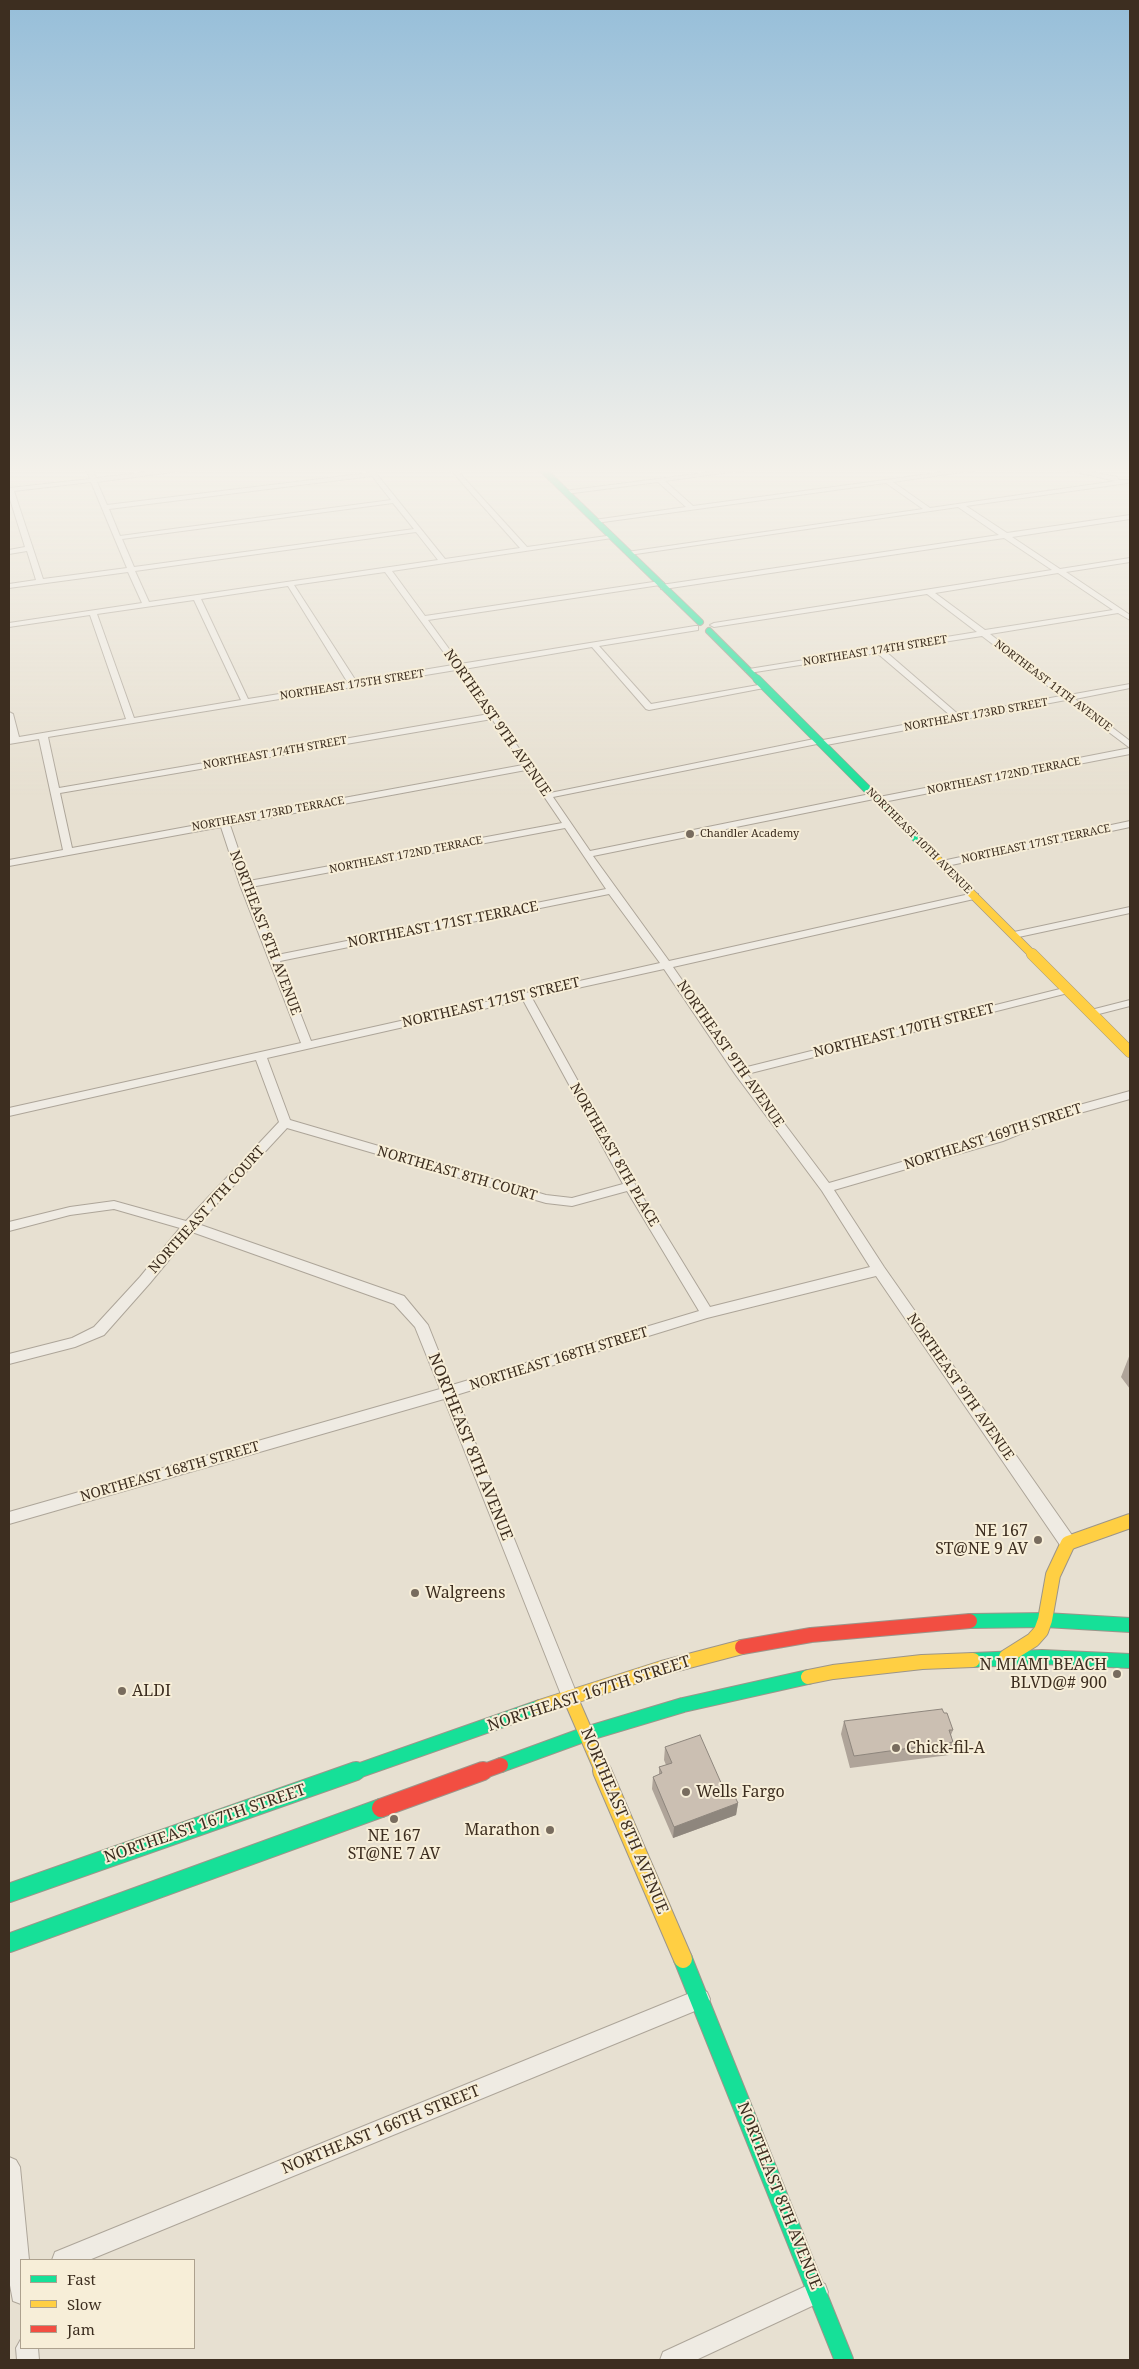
<!DOCTYPE html>
<html>
<head>
<meta charset="utf-8">
<style>
	body { margin:0 }
	#map { position:relative; width:1139px; height:2369px; overflow:hidden; background:#e7e0d1; font-family:"Noto Serif",serif }
	canvas { display:block }
	.frame { position:absolute; inset:0; border:10px solid #3d2e20; pointer-events:none }
	.legend { position:absolute; left:20px; top:2259px; width:175px; height:90px; box-sizing:border-box; background:#f7eed8; border:1px solid #ada18e; margin:0; padding:6px 9px; list-style:none; font-size:15px; color:#3d2e20 }
	.legend li { display:flex; align-items:center; gap:10px; height:25px }
	.legend b { width:25px; border:1px solid #ada18e }
</style>
</head>
<body>
<div id="map">
<canvas width="1139" height="2369"></canvas>
<div class="frame"></div>
<ul class="legend">
<li><b style="height:6px;background:#16e098"></b>Fast</li>
<li><b style="height:6px;background:#ffcf43"></b>Slow</li>
<li><b style="height:6px;background:#f24e42"></b>Jam</li>
</ul>
</div>
<script>
const context = document.querySelector('canvas').getContext('2d');
context.lineJoin = 'round';
const poly = rows => new Path2D(rows.map(r => 'M' + r).join(''));
function stroke(path, color, width, dash) { context.strokeStyle = color; context.lineWidth = width; context.lineCap = dash ? 'butt' : 'round'; context.setLineDash(dash || []); context.stroke(path); }
function fillPath(path, color) { context.fillStyle = color; context.fill(path, 'evenodd'); }
function label(font, color, halo, rows, align = 'center') {
  context.font = font + ' "Noto Serif",serif'; context.lineWidth = 4; context.setLineDash([]); context.textBaseline = 'middle'; context.strokeStyle = halo; context.fillStyle = color; for (const [text, x, y, turn = 0] of rows) {
    context.save(); context.translate(x, y); context.rotate((+turn || 0) * Math.PI / 180); context.textAlign = isNaN(turn) ? turn : align; if (halo) context.strokeText(text, 0, 0); context.fillText(text, 0, 0); context.restore();
  }
}
const street = poly([
	[85,467,91,467,96,478,193,467,210,467,97,482,107,505,369,473,365,467,371,467,445,559,520,548,448,467,454,467,527,547,614,535,614,537,612,538,392,571,425,616,660,581,664,583,660,585,428,620,460,664,695,626,698,626,698,630,599,646,651,704,764,684,768,686,764,688,649,710,646,709,592,647,464,669,550,793,819,738,823,740,951,716,877,653,749,673,745,671,749,669,977,632,927,594,714,627,710,625,714,623,1052,570,1004,538,664,589,661,589,661,585,999,535,958,507,629,555,627,554,627,552,923,509,886,483,596,523,593,521,594,520,686,507,658,482,566,494,563,492,564,491,751,467,766,467,665,481,693,506,981,467,996,467,893,482,930,508,1116,481,1053,467,1064,467,1117,477,1119,480,1130,480,1128,483,966,506,1007,533,1130,515,1130,519,1012,537,1060,569,1130,558,1130,562,1066,572,1130,615,1130,620,1118,613,990,634,1069,695,1130,684,1130,688,1075,699,1130,741,1130,748,1066,700,821,746,817,744,553,797,590,851,875,793,878,794,879,797,1130,748,1130,754,878,803,875,802,874,799,593,856,669,961,974,893,978,894,978,898,974,899,673,967,743,1068,1068,987,1072,988,1073,990,1072,992,747,1074,829,1183,995,1135,1043,1115,1130,1091,1130,1099,1051,1121,1003,1141,834,1190,884,1267,1074,1538,1076,1543,1074,1548,1068,1550,1062,1548,876,1276,707,1318,456,1395,578,1697,576,1703,570,1705,564,1703,562,1697,444,1399,9,1524,9,1512,440,1389,415,1327,394,1304,192,1232,150,1283,104,1335,75,1347,9,1364,9,1354,72,1338,94,1327,140,1277,180,1228,114,1209,70,1215,9,1231,9,1222,70,1207,114,1201,186,1221,279,1122,256,1060,9,1116,9,1108,301,1043,240,885,221,827,9,866,9,860,63,850,39,739,9,744,9,712,13,714,19,737,126,719,90,615,9,627,9,623,142,603,128,572,9,588,9,584,36,580,27,551,9,554,9,550,25,547,9,496,9,488,90,479,85,467],
	[372,476,391,500,120,536,109,509,372,476],
	[91,482,127,568,43,579,14,491,91,482],
	[393,503,414,529,134,567,122,539,393,503],
	[416,532,438,560,149,602,135,571,416,532],
	[385,572,453,665,356,681,294,585,385,572],
	[1058,573,1113,610,985,630,935,593,1058,573],
	[288,586,348,683,248,699,201,599,288,586],
	[194,600,241,700,134,718,97,614,194,600],
	[982,636,1061,696,959,715,885,651,982,636],
	[456,670,489,714,59,788,48,737,456,670],
	[492,719,523,765,72,848,60,793,492,719],
	[526,770,562,823,249,881,230,825,526,770],
	[565,828,606,889,277,955,251,887,565,828],
	[609,894,660,963,311,1041,280,961,609,894],
	[664,969,735,1074,822,1191,870,1267,710,1307,636,1186,532,998,664,969],
	[523,1000,623,1184,572,1198,546,1195,290,1120,267,1058,523,1000],
	[287,1128,546,1203,572,1206,627,1191,699,1311,452,1385,428,1325,404,1296,198,1224,287,1128],
	[1130,821,1130,827,942,867,937,864,942,861,1130,821],
	[1130,907,1130,913,1014,938,1009,935,1014,932,1130,907],
	[1130,1000,1130,1006,1091,1016,1085,1013,1087,1011,1130,1000],
	[700,1989,707,1992,710,1999,707,2006,89,2260,52,2260,55,2252,700,1989],
	[9,2157,16,2160,20,2167,29,2260,21,2260,21,2304,13,2301,9,2280,9,2157],
	[817,2281,825,2284,828,2292,825,2300,696,2360,660,2360,663,2352,817,2281],
	[21,2339,21,2348,38,2348,39,2360,17,2360,16,2348,21,2339]
]);
const fastFar3 = poly([
	[540,467,700,622],
	[709,631,758,680]
]);
const fastFar2 = poly([
	[757,679,931,853]
]);
const fastFar1 = poly([
	[970,1621,1045,1620,1130,1625],
	[973,1660,1042,1657,1130,1661],
	[501,1765,586,1734,683,1705,808,1677],
	[352,1773,540,1707]
]);
const fast = poly([
	[9,1893,356,1771],
	[9,1943,381,1808],
	[683,1959,844,2360]
]);
const slowFar3 = poly([
	[931,853,1033,955]
]);
const slowFar2 = poly([
	[1032,954,1130,1052]
]);
const slowFar1 = poly([
	[1045,1620,1053,1575,1068,1543,1130,1521],
	[1006,1657,1033,1640,1041,1631,1045,1620],
	[808,1677,833,1672,922,1662,973,1660],
	[570,1697,603,1773],
	[540,1707,662,1668,742,1647]
]);
const slow = poly([
	[602,1771,683,1959]
]);
const jamFar1 = poly([
	[742,1647,811,1635,970,1621],
	[479,1773,501,1765]
]);
const jam = poly([
	[381,1808,483,1771]
]);
const wall = poly([
	[1130,1354,1130,1389,1121,1377],
	[844,1721,953,1730,951,1735,953,1742,949,1755,850,1768,841,1734],
	[665,1747,722,1785,738,1803,736,1815,673,1838,652,1789,653,1777,659,1775,659,1767,666,1765,664,1760]
]);
const shadedWall = poly([
	[738,1803,736,1815,673,1838,674,1827]
]);
const building = poly([
	[942,1709,944,1713,947,1713,953,1730,949,1730,953,1742,854,1756,844,1721,942,1709],
	[700,1735,722,1785,728,1783,738,1803,674,1827,653,1777,662,1773,659,1767,672,1763,665,1747,700,1735]
]);
const markers = [
	[690,834,5,"#786c5e"],
	[1038,1540,5,"#786c5e"],
	[415,1593,5,"#786c5e"],
	[1117,1674,5,"#786c5e"],
	[122,1691,5,"#786c5e"],
	[896,1748,5,"#786c5e"],
	[686,1792,5,"#786c5e"],
	[394,1819,5,"#786c5e"],
	[550,1830,5,"#786c5e"]
];
const farStreetnames = [
	["NORTHEAST 174TH STREET",875,651,-9],
	["NORTHEAST 175TH STREET",352,685,-9],
	["NORTHEAST 11TH AVENUE",1053,686,37],
	["NORTHEAST 173RD STREET",976,715,-10],
	["NORTHEAST 174TH STREET",275,753,-10],
	["NORTHEAST 172ND TERRACE",1004,776,-11],
	["NORTHEAST 173RD TERRACE",268,814,-10],
	["NORTHEAST 10TH AVENUE",919,841,45],
	["NORTHEAST 171ST TERRACE",1036,844,-12],
	["NORTHEAST 172ND TERRACE",406,855,-11]
];
const farPoinames = [
	["Chandler Academy",700,834]
];
const streetNames = [
	["NORTHEAST 9TH AVENUE",497,723,55],
	["NORTHEAST 171ST TERRACE",443,925,-11],
	["NORTHEAST 8TH AVENUE",265,933,69],
	["NORTHEAST 171ST STREET",491,1003,-13],
	["NORTHEAST 170TH STREET",904,1031,-14],
	["NORTHEAST 9TH AVENUE",730,1054,55],
	["NORTHEAST 169TH STREET",993,1137,-18],
	["NORTHEAST 8TH PLACE",614,1155,60],
	["NORTHEAST 8TH COURT",457,1174,16],
	["NORTHEAST 7TH COURT",207,1210,-48],
	["NORTHEAST 168TH STREET",559,1359,-17],
	["NORTHEAST 9TH AVENUE",960,1387,55],
	["NORTHEAST 168TH STREET",170,1472,-16]
];
const nearStreetnames = [
	["NORTHEAST 8TH AVENUE",470,1447,68],
	["NORTHEAST 167TH STREET",589,1694,-18],
	["NORTHEAST 8TH AVENUE",624,1821,67],
	["NORTHEAST 167TH STREET",205,1824,-19],
	["NORTHEAST 166TH STREET",381,2130,-22],
	["NORTHEAST 8TH AVENUE",779,2196,68]
];
const nearPoinames = [
	["NE 167",1028,1531,"right"],
	["ST@NE 9 AV",1028,1549,"right"],
	["Walgreens",425,1593],
	["N MIAMI BEACH",1107,1665,"right"],
	["BLVD@# 900",1107,1683,"right"],
	["ALDI",132,1691],
	["Chick-fil-A",906,1748],
	["Wells Fargo",696,1792],
	["Marathon",540,1830,"right"],
	["NE 167",394,1836,"center"],
	["ST@NE 7 AV",394,1854,"center"]
];
stroke(street, '#ada599', 2);
stroke(fastFar3, '#9c958a', 8);
stroke(fastFar2, '#9c958a', 9);
stroke(fastFar1, '#9c958a', 16);
stroke(fast, '#9c958a', 20);
stroke(slowFar3, '#9c958a', 9);
stroke(slowFar2, '#9c958a', 12);
stroke(slowFar1, '#9c958a', 16);
stroke(slow, '#9c958a', 20);
stroke(jamFar1, '#9c958a', 16);
stroke(jam, '#9c958a', 20);
fillPath(street, '#efebe3');
stroke(fastFar3, '#16e098', 6);
stroke(fastFar2, '#16e098', 8);
stroke(fastFar1, '#16e098', 14);
stroke(fast, '#16e098', 18);
stroke(slowFar3, '#ffcf43', 8);
stroke(slowFar2, '#ffcf43', 11);
stroke(slowFar1, '#ffcf43', 14);
stroke(slow, '#ffcf43', 18);
stroke(jamFar1, '#f24e42', 14);
stroke(jam, '#f24e42', 18);
fillPath(wall, '#afa499');
fillPath(shadedWall, '#8e867d');
fillPath(building, '#cbbfb2');
stroke(building, '#8e867d', 1);
const sky = context.createLinearGradient(0, 0, 0, 798);
sky.addColorStop(0, '#96bed9');
sky.addColorStop(0.59, '#f4f1ea');
sky.addColorStop(1, '#f4f1ea00');
context.fillStyle = sky;
context.fillRect(0, 0, 1139, 798);
for (const [x, y, r, color] of markers) { const dot = new Path2D(); dot.arc(x, y, r, 0, 2 * Math.PI); context.fillStyle = color; context.fill(dot); stroke(dot, '#f7eed8', 2); }
label('11px', '#3d2e20', '#f7eed8', farStreetnames);
label('11px', '#3d2e20', '#f7eed8', farPoinames, 'left');
label('14px', '#3d2e20', '#f7eed8', streetNames);
label('16px', '#3d2e20', '#f7eed8', nearStreetnames);
label('16px', '#3d2e20', '#f7eed8', nearPoinames, 'left');
</script>
</body>
</html>
